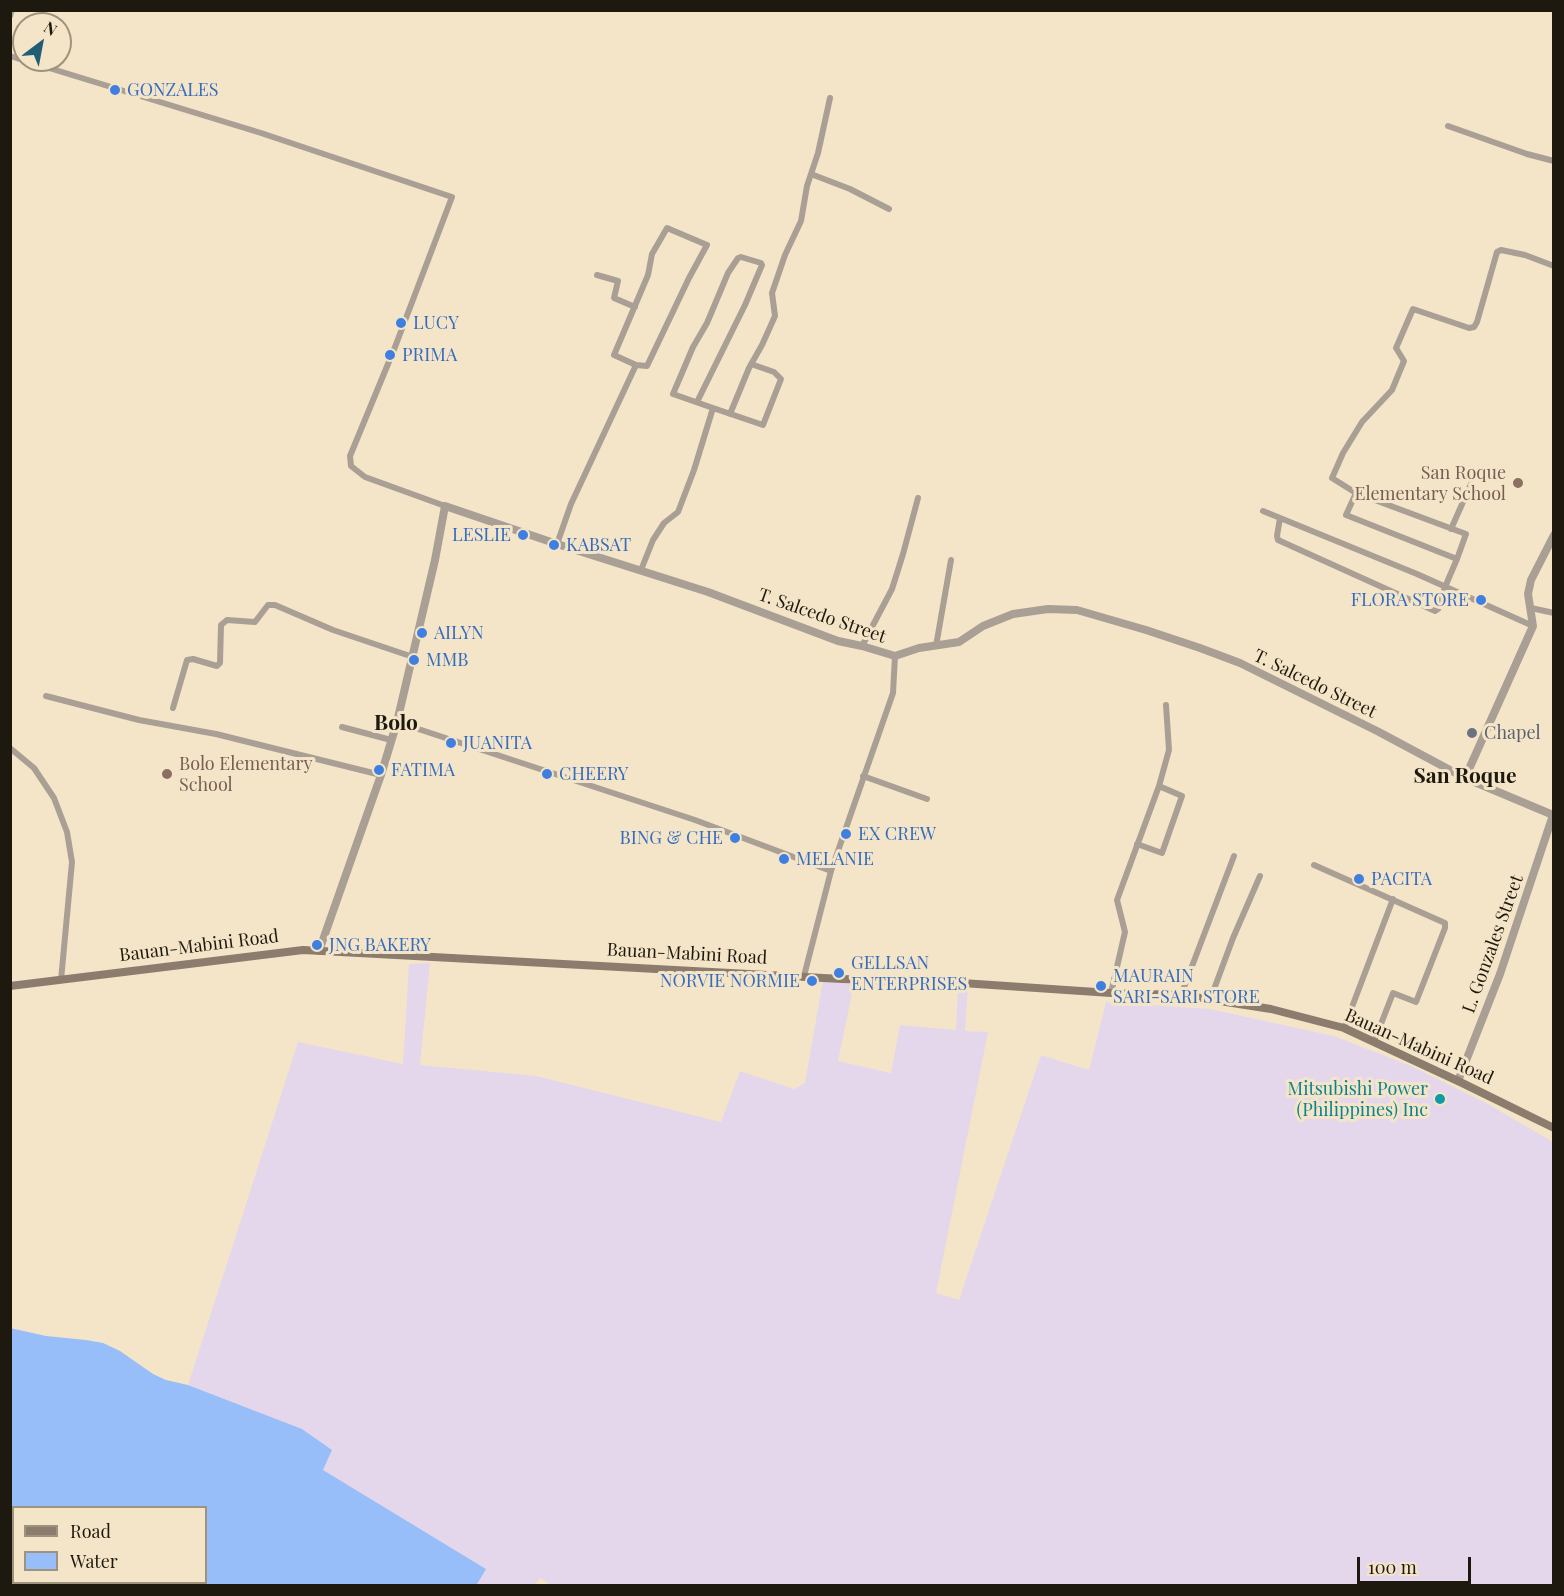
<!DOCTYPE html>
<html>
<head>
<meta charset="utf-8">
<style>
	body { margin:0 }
	#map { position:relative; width:1564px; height:1596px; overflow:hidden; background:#f4e5c8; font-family:"Playfair Display",serif }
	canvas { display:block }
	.frame { position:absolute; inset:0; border:12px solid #1e190e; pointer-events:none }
	.legend { position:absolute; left:12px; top:1506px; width:195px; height:78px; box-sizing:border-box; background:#f4e5c8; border:2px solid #9e937e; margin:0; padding:8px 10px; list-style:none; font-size:18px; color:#1e190e }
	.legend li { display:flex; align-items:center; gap:12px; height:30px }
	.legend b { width:30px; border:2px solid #9e937e }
	.north { position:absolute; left:12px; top:12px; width:60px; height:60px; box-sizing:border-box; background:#f4e5c8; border:2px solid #9e937e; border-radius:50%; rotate:32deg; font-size:16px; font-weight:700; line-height:24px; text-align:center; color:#1e190e }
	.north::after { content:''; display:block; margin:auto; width:21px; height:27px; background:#225d76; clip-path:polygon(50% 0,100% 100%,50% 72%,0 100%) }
	.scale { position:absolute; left:1357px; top:1557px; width:114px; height:27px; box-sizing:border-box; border:3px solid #1e190e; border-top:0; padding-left:8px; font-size:18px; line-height:21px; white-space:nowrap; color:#1e190e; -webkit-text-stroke:4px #f4e5c8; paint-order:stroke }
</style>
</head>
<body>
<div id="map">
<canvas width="1564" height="1596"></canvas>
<div class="frame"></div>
<ul class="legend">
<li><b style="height:8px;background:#8c7c6e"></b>Road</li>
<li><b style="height:16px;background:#98bef9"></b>Water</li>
</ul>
<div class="north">N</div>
<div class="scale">100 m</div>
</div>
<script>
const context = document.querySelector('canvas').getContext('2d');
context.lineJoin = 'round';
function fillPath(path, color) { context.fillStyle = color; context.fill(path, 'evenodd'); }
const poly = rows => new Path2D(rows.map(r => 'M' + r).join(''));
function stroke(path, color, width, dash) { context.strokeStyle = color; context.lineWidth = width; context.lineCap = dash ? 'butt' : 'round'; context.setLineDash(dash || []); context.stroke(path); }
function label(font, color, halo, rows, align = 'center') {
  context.font = font + ' "Playfair Display",serif'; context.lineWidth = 6; context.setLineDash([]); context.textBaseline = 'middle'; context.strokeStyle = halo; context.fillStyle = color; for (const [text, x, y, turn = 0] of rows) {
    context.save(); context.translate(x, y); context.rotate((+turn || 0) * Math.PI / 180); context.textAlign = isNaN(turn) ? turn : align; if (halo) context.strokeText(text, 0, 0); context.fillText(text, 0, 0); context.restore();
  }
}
const industrial = poly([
	[430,963,420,1065,536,1076,721,1122,740,1071,794,1089,805,1083,823,980,854,984,838,1061,891,1073,900,1025,956,1030,958,986,968,986,965,1031,988,1032,936,1293,959,1300,1041,1055,1089,1070,1106,1002,1210,1009,1334,1036,1411,1066,1488,1104,1553,1142,1553,1585,552,1586,540,1578,535,1585,476,1585,486,1569,322,1470,332,1450,301,1429,188,1385,298,1042,403,1064,409,964]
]);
const water = poly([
	[10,1328,46,1336,86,1340,103,1343,120,1351,153,1374,166,1380,188,1385,302,1429,332,1450,323,1470,486,1569,476,1586,11,1585],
	[14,1508,206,1508,206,1582,14,1582]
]);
const minor = poly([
	[10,16,12,10],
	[10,56,261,133,452,197,395,347,350,456,351,466,365,477,445,506],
	[1448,126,1527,154,1554,161],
	[811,174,850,189,889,209],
	[597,275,618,281,614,298,635,307],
	[697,402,745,305,762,265,761,263,741,257,738,258,728,273,707,323,693,347,673,394,713,408,763,425,781,379,774,372,751,364],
	[730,414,749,368,762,345,775,316,772,293,785,255,801,221,807,186,818,153,830,98],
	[1356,493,1346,515,1457,559],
	[1263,511,1417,574,1533,626],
	[1280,518,1277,536,1278,540,1435,611,1438,609,1445,587,1457,559,1466,534,1356,493,1332,478,1343,453,1362,422,1392,390,1404,361,1396,348,1413,309,1469,328,1474,327,1477,322,1497,252,1501,250,1525,255,1554,266],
	[1451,529,1471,484],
	[557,544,571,504,636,365,647,366,689,278,707,245,667,228,652,254,648,275,614,355,636,365],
	[641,570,653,540,664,523,678,512,694,470,713,408],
	[1531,608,1554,613],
	[862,646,892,589,903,554,918,498],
	[936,646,951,560],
	[46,696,139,720,216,734,381,775],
	[173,708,187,660,193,659,217,666,220,663,221,625,227,620,255,622,268,605,275,605,333,630,413,657],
	[397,722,695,820,831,871],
	[342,727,391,740],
	[10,748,34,768,54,798,67,832,72,862,61,980],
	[863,776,927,799],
	[1137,844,1162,853,1182,796,1159,786],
	[1314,865,1445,923,1445,928,1416,1002,1393,993,1374,1042],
	[804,976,831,871,893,693,895,656],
	[1111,993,1125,932,1117,900,1159,786,1169,750,1166,705],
	[1181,995,1234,856],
	[1210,1000,1233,938,1260,876],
	[1344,1028,1393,899]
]);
const tertiary = poly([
	[1465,778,1533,626,1528,594,1531,580,1554,535],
	[319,951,381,775,397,722,435,560,445,506,557,544,708,592,838,641,862,646,895,656,919,648,959,642,983,626,1013,614,1048,609,1077,610,1146,630,1200,648,1240,663,1379,732,1465,778,1553,815,1500,974,1458,1081]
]);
const secondary = poly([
	[10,986,303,950,842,979,962,983,1111,993,1181,995,1271,1009,1344,1028,1458,1081,1554,1128]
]);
const markers = [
	[115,90,6,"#3f7fe0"],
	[401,323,6,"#3f7fe0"],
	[390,355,6,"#3f7fe0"],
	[1518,483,6,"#8d6e63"],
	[523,535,6,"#3f7fe0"],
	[554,545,6,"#3f7fe0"],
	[1481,600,6,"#3f7fe0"],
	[422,633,6,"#3f7fe0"],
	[414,660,6,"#3f7fe0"],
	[1472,733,6,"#6b7280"],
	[451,743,6,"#3f7fe0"],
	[379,770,6,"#3f7fe0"],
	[167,774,6,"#8d6e63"],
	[547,774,6,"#3f7fe0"],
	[846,834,6,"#3f7fe0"],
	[735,838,6,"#3f7fe0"],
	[784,859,6,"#3f7fe0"],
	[1359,879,6,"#3f7fe0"],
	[317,945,6,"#3f7fe0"],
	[839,973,6,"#3f7fe0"],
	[812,981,6,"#3f7fe0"],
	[1101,986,6,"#3f7fe0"],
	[1440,1099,6,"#0f9aa8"]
];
const shopNames = [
	["GONZALES",127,90],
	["LUCY",413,323],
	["PRIMA",402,355],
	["LESLIE",511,535,"right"],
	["KABSAT",566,545],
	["FLORA STORE",1469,600,"right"],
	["AILYN",434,633],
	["MMB",426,660],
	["JUANITA",463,743],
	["FATIMA",391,770],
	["CHEERY",559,774],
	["EX CREW",858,834],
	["BING & CHE",723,838,"right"],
	["MELANIE",796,859],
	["PACITA",1371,879],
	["JNG BAKERY",329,945],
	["GELLSAN",851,963],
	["ENTERPRISES",851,984],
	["MAURAIN",1113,976],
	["SARI-SARI STORE",1113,997],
	["NORVIE NORMIE",800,981,"right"]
];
const educationNames = [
	["San Roque",1506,473],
	["Elementary School",1506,494],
	["Bolo Elementary",179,764,"left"],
	["School",179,785,"left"]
];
const streetNames = [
	["T. Salcedo Street",822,616,19],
	["T. Salcedo Street",1315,684,26],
	["L. Gonzales Street",1493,944,-70],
	["Bauan-Mabini Road",199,946,-7],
	["Bauan-Mabini Road",687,954,3],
	["Bauan-Mabini Road",1419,1047,24]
];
const worshipNames = [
	["Chapel",1484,733]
];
const cultureNames = [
	["Mitsubishi Power",1428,1089],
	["(Philippines) Inc",1428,1110]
];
const quarterNames = [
	["Bolo",396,723],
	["San Roque",1465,776]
];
fillPath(industrial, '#e4d7eb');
fillPath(water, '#98bef9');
stroke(minor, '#aa9f95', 6);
stroke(tertiary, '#aa9f95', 8);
stroke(secondary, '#8c7c6e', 8);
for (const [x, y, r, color] of markers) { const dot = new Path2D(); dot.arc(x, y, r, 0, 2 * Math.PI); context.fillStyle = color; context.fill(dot); stroke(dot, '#f4e5c8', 2); }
label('18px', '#366cbe', '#f4e5c8', shopNames, 'left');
label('18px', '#785e54', '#f4e5c8', educationNames, 'right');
label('18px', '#1e190e', '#f4e5c8', streetNames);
label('18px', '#5b616d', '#f4e5c8', worshipNames, 'left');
label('18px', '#0d838f', '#f4e5c8', cultureNames, 'right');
label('bold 21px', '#1e190e', '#f4e5c8', quarterNames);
</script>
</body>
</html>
